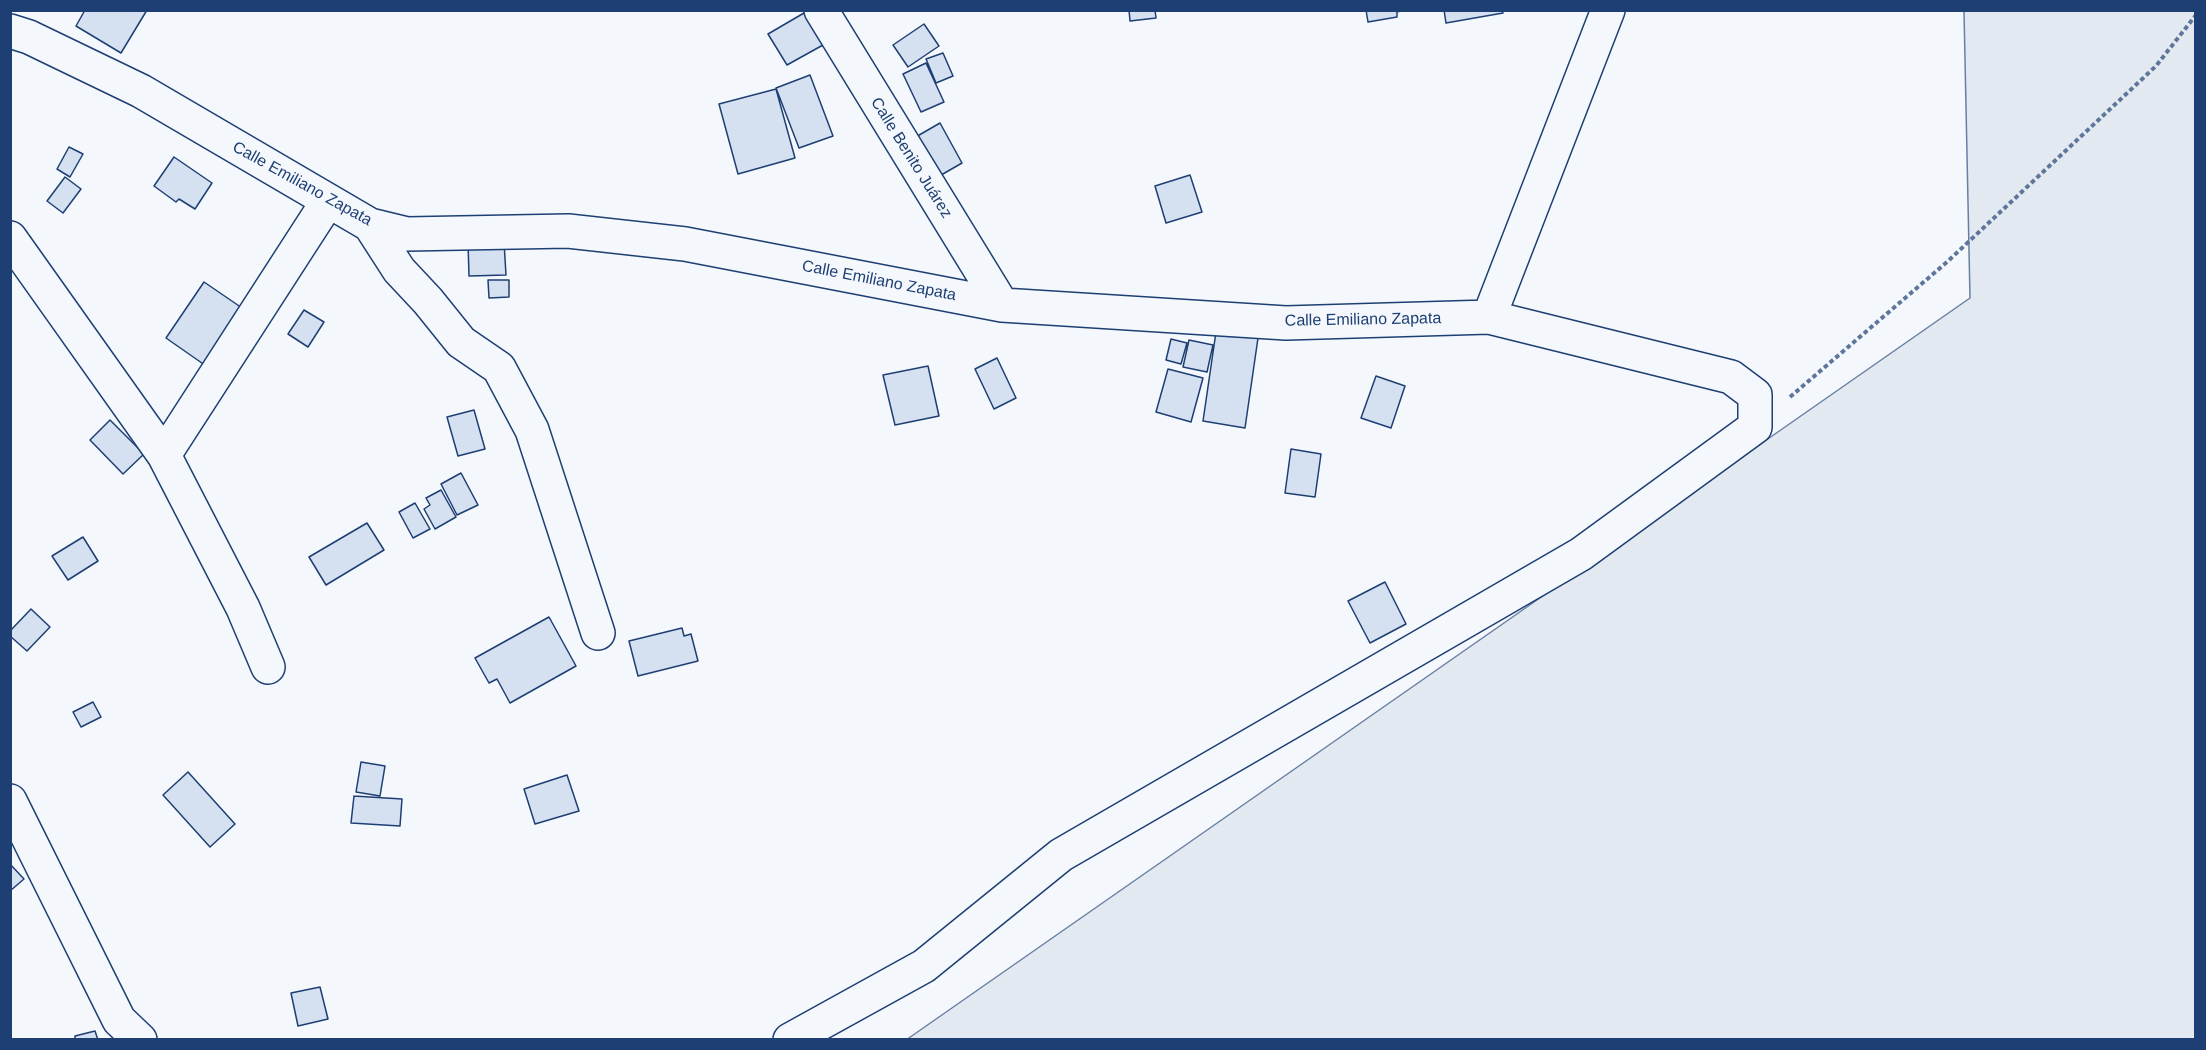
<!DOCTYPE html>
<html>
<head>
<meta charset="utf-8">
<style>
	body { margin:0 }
	#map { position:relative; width:2206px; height:1050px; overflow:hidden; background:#f4f7fb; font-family:Helvetica,sans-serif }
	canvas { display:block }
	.frame { position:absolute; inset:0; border:12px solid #1d3f73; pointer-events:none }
</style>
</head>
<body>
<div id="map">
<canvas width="2206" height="1050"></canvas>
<div class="frame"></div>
</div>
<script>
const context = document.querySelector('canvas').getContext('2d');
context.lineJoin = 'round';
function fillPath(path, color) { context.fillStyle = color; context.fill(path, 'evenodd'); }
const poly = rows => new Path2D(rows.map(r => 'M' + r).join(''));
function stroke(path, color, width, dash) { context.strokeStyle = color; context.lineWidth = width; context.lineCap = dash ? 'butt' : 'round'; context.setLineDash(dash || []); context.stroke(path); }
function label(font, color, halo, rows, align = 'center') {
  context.font = font + ' Helvetica,sans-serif'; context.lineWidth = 4.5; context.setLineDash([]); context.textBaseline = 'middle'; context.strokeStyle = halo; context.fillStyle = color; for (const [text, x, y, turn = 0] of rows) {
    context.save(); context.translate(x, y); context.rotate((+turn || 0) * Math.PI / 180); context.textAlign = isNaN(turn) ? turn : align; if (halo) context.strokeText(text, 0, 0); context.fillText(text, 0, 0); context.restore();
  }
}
const green = poly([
	[1964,11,2195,11,2195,1039,906,1040,1970,298,1964,11]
]);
const building = poly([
	[85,10,147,10,121,53,76,26,85,10],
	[1129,10,1155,10,1156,18,1130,21,1129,10],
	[1366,10,1405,10,1397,12,1397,17,1368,22,1366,10],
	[1444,10,1502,10,1503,13,1446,23,1444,10],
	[804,13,823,45,787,65,768,34,804,13],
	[924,24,939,46,908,67,893,45,924,24],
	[943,53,953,76,936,83,926,59,943,53],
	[926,63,944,102,921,112,903,74,926,63],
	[810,75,833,136,799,148,776,88,810,75],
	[776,89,795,158,738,174,719,104,776,89],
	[940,123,962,163,936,178,914,138,940,123],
	[69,147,83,154,70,177,57,169,69,147],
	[174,157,212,183,195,209,179,199,176,202,154,186,174,157],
	[1190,175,1202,212,1166,223,1155,186,1190,175],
	[65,177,81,189,63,213,47,201,65,177],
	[504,242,506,275,469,276,468,243,504,242],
	[488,280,509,280,509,297,489,298,488,280],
	[204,282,248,312,209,368,166,338,204,282],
	[304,310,324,322,308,347,288,334,304,310],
	[1216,332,1258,338,1245,428,1203,421,1216,332],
	[1171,339,1187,343,1181,364,1166,360,1171,339],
	[1189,340,1213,345,1207,372,1183,367,1189,340],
	[997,358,1016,398,994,409,975,369,997,358],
	[928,366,939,416,895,425,883,375,928,366],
	[1168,369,1203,378,1191,422,1156,412,1168,369],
	[1376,376,1405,386,1391,428,1361,418,1376,376],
	[474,410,485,449,458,456,447,417,474,410],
	[110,420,144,454,123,474,90,440,110,420],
	[1291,449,1321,454,1315,497,1285,493,1291,449],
	[461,473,478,505,457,515,441,484,461,473],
	[441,490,456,517,435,529,424,509,430,505,426,498,441,490],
	[415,503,430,529,413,538,399,512,415,503],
	[367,523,384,550,326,585,309,557,367,523],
	[83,537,98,561,68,580,52,556,83,537],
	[1385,582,1406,624,1370,643,1348,601,1385,582],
	[31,609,50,627,27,651,10,636,10,631,31,609],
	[549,617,576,666,510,703,497,679,489,683,475,658,549,617],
	[682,628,684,636,691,634,698,661,638,676,629,641,682,628],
	[93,702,101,717,81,727,73,712,93,702],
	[361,762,385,766,380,796,356,792,361,762],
	[188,772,235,824,210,847,163,795,188,772],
	[567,775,579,811,535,824,524,789,567,775],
	[354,796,402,799,400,826,351,823,354,796],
	[10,864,24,879,10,891,10,864],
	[320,987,328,1019,298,1026,291,993,320,987],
	[95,1031,98,1040,75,1040,75,1036,95,1031]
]);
const path = poly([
	[1790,397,1947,262,2156,66,2196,15]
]);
const minor = poly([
	[821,10,1002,305],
	[10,31,29,37,141,91,370,225,407,234,568,231,685,244,1002,305,1286,323,1489,317,1731,377,1755,395,1755,427,1581,554,1061,855,924,966,790,1040],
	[370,225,399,270,428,301,461,342,499,368,532,430,598,633],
	[10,238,164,455,243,608,268,667],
	[1489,317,1608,10],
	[164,455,328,201],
	[10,801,119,1020,140,1040]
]);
const streetNames = [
	["Calle Benito Juárez",911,158,58],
	["Calle Emiliano Zapata",302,184,29],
	["Calle Emiliano Zapata",879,281,11],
	["Calle Emiliano Zapata",1363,320,-1]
];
fillPath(green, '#e3e9f0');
stroke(green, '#687fa3', 1.5);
fillPath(building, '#d5e0f0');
stroke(building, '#1d3f73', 1.5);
stroke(minor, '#1d3f73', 36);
stroke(path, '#5e769c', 4, [4.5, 3]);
stroke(minor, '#f4f7fb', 33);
label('16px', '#1d3f73', '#f4f7fb', streetNames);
</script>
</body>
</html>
